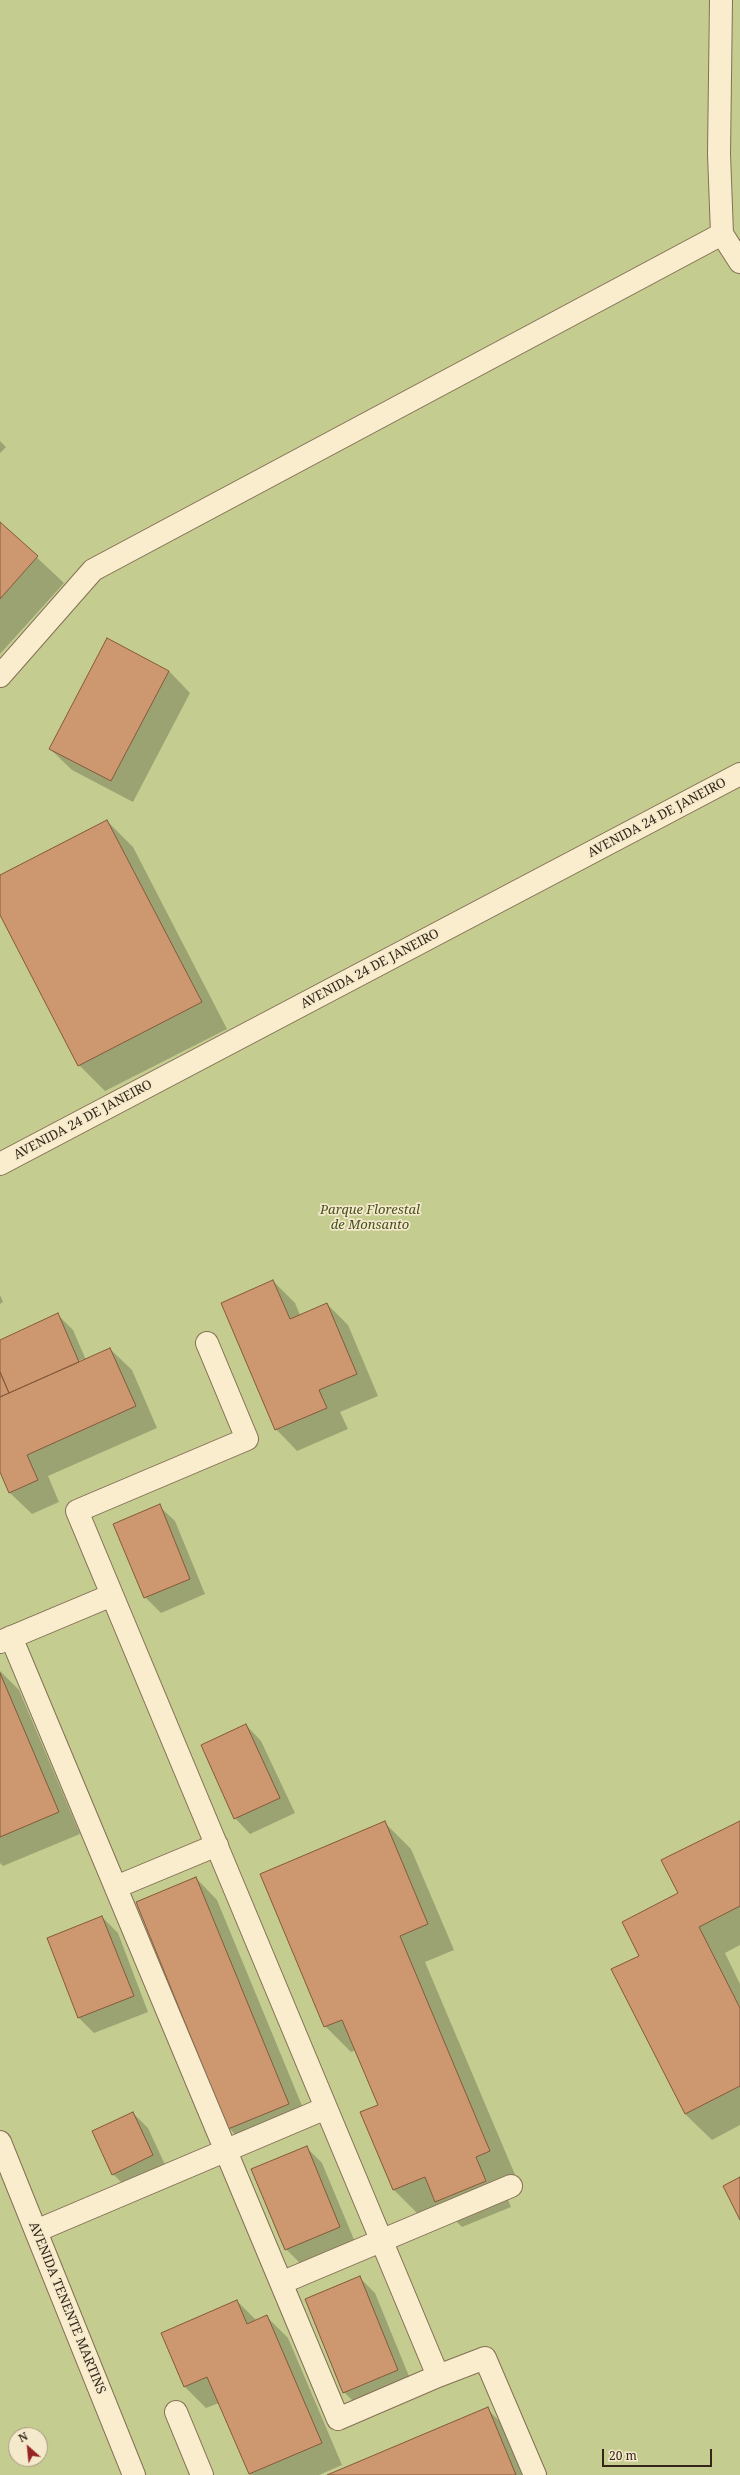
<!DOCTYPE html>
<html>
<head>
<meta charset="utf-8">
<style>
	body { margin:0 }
	#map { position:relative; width:740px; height:2475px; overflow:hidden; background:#eedfbb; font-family:"Noto Serif",serif }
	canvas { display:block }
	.north { position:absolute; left:8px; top:2427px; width:40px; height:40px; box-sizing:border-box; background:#f5e9cb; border:1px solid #a89b84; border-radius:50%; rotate:333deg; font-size:11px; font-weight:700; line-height:16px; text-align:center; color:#34271a }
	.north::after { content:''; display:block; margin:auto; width:14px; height:18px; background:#952424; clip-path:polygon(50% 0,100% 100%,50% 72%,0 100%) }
	.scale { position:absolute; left:602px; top:2449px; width:110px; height:18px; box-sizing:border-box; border:2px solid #34271a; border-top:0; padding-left:5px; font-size:12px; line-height:14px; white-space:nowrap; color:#34271a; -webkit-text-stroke:3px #f5e9cb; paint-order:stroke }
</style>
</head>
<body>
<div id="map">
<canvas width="740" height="2475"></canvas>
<div class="north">N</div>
<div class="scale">20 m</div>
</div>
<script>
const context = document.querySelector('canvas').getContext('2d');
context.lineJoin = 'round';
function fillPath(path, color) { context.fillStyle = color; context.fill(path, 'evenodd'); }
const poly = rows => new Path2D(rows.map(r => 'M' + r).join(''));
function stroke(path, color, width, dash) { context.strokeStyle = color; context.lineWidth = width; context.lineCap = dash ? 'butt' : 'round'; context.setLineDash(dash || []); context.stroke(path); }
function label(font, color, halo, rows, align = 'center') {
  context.font = font + ' "Noto Serif",serif'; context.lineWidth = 3.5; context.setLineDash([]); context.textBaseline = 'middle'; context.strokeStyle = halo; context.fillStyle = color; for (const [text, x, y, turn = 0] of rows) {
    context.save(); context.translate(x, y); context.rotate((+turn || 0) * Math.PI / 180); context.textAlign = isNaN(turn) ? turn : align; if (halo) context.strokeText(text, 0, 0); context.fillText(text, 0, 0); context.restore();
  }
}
const green = poly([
	[0,0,740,0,740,2475,0,2475],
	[16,2435,40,2435,40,2459,16,2459]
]);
const shadow = poly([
	[0,441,6,447,0,453],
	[0,523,64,583,0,654],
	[169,671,190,693,133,802,72,770,50,749],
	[107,821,133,847,227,1029,105,1091,79,1065,0,912,0,876],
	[273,1281,295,1303,300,1315,327,1304,348,1325,378,1396,340,1412,348,1429,297,1451,276,1429],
	[0,1295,3,1302,0,1304],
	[58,1315,73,1330,86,1360,110,1349,132,1370,157,1428,48,1476,59,1502,32,1514,10,1493,0,1470,0,1398,84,1360,83,1359,0,1396,0,1341],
	[159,1506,175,1521,205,1594,161,1613,145,1597],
	[0,1671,19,1690,80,1834,3,1866,0,1863],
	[246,1725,261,1741,295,1813,250,1834,235,1818],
	[740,1822,740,1945,725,1953,740,1984,740,2125,712,2140,685,2114,613,1970,640,1957,679,1893],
	[385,1823,411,1849,454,1950,425,1962,516,2177,501,2183,511,2207,462,2227,442,2207,420,2216,394,2190,362,2113,379,2106,356,2050,351,2052,325,2026],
	[196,1878,217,1900,310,2125,250,2150,229,2128],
	[102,1917,118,1933,148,2012,94,2033,79,2018,48,1938],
	[133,2113,148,2128,168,2171,129,2190,113,2174],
	[306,2147,322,2163,355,2242,301,2264,286,2249],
	[360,2278,375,2293,413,2386,359,2407,344,2392],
	[237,2301,257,2321,266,2316,288,2338,342,2465,319,2475,251,2475,219,2403,206,2408,185,2387,162,2334],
	[487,2409,514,2435,530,2475,329,2475]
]);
const building = poly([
	[0,522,38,556,0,599,0,522],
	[107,638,169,671,111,781,49,749,107,638],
	[107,820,202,1002,78,1066,0,915,0,875,107,820],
	[273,1280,290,1319,327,1303,357,1374,319,1390,327,1408,275,1430,221,1303,273,1280],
	[58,1313,79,1362,9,1393,0,1372,0,1340,58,1313],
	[110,1348,136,1406,27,1455,38,1480,9,1493,0,1472,0,1397,110,1348],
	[0,1372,9,1393,0,1397,0,1372],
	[160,1504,190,1579,144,1598,113,1524,160,1504],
	[0,1673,59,1812,0,1837,0,1673],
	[246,1724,280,1798,234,1819,201,1745,246,1724],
	[385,1821,428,1924,400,1936,490,2151,476,2157,486,2181,435,2202,425,2177,393,2190,360,2112,378,2105,342,2020,324,2027,260,1874,385,1821],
	[740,1821,740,1906,699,1927,740,2008,740,2086,685,2114,611,1969,639,1956,622,1922,678,1893,661,1860,740,1821],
	[196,1877,289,2104,228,2129,136,1902,196,1877],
	[102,1916,134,1996,78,2018,47,1938,102,1916],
	[133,2112,153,2155,112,2175,92,2131,133,2112],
	[307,2146,340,2227,285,2250,251,2169,307,2146],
	[740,2177,740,2220,723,2186,740,2177],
	[360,2276,398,2370,343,2393,305,2299,360,2276],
	[237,2300,247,2324,267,2315,322,2443,249,2474,207,2377,184,2387,161,2333,237,2300],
	[488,2407,516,2475,327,2475,488,2407]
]);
const minor = poly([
	[721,0,719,154,722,234,740,262],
	[0,676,93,570,722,234],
	[0,1164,740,774],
	[11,1637,338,2419,438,2376,77,1511,247,1439,207,1343],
	[0,1642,112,1595],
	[116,1887,217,1845],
	[0,2142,134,2475],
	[36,2231,326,2108],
	[281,2283,511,2186],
	[438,2376,485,2358,535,2475],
	[176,2412,202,2475]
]);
const streetNames = [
	["AVENIDA 24 DE JANEIRO",657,818,-28],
	["AVENIDA 24 DE JANEIRO",370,969,-28],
	["AVENIDA 24 DE JANEIRO",83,1120,-28],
	["AVENIDA TENENTE MARTINS",67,2308,68]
];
const parkNames = [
	["Parque Florestal",370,1210],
	["de Monsanto",370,1225]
];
fillPath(green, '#c4cc90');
fillPath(shadow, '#0003');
fillPath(building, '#cd9870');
stroke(building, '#85593b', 1);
stroke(minor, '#856f55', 24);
stroke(minor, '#f9edce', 22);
label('13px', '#34271a', '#f5e9cb', streetNames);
label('italic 13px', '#445120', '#f5e9cb', parkNames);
</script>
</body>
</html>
